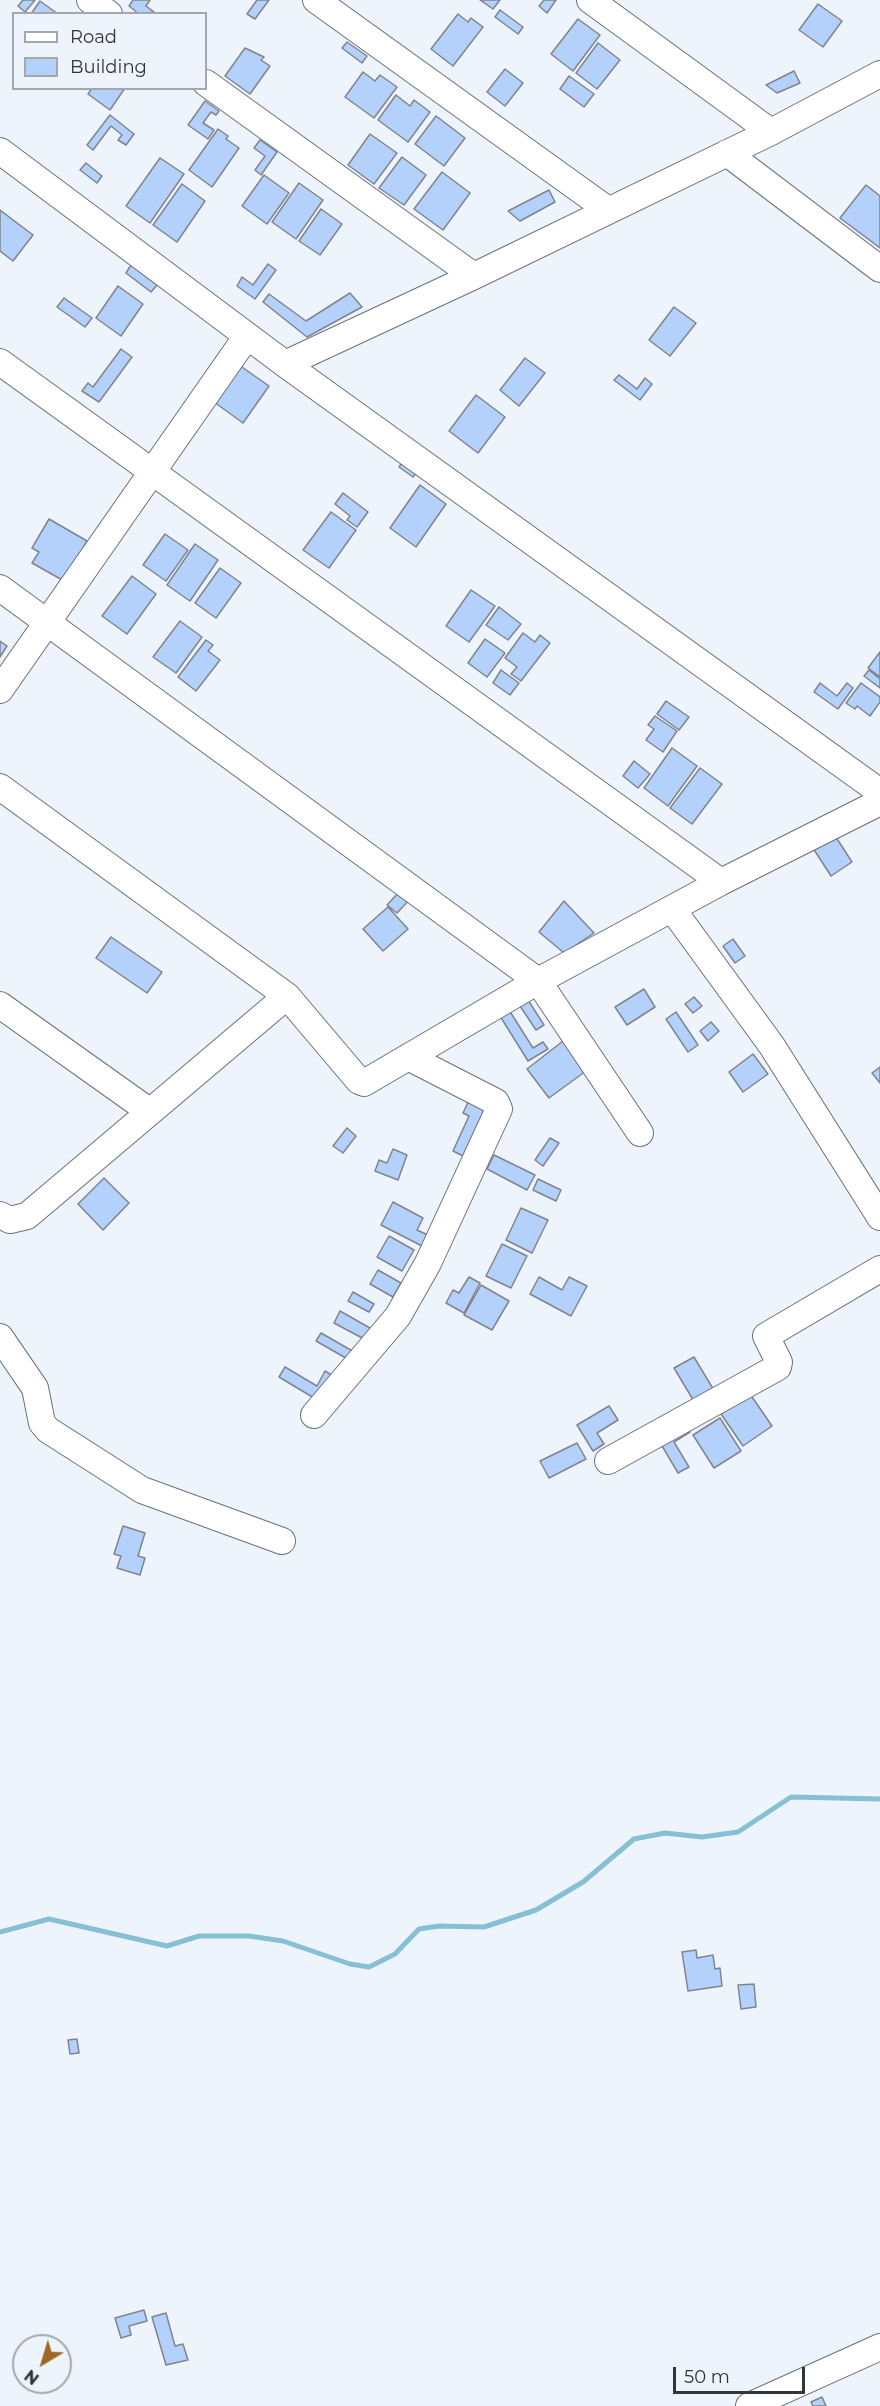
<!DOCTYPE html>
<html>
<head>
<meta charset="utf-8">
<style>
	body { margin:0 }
	#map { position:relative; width:880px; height:2406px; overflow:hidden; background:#eef4fc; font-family:Montserrat,sans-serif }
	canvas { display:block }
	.legend { position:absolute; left:12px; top:12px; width:195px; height:78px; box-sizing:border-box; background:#eef4fc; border:2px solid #a3a8ae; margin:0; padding:8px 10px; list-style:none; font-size:18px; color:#333639 }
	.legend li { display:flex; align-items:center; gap:12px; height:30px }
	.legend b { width:30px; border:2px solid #a3a8ae }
	.north { position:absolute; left:12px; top:2334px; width:60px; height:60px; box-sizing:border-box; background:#eef4fc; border:2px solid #a3a8ae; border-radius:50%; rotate:218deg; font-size:16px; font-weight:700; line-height:24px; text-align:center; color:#333639 }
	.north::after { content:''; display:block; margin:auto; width:21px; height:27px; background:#9e6822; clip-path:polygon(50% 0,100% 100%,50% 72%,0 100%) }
	.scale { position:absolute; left:673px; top:2367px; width:132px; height:27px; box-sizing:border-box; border:3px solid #333639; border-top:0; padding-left:8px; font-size:18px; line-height:21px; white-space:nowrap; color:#333639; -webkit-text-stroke:4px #eef4fc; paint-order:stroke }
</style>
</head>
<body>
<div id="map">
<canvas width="880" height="2406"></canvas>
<ul class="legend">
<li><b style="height:8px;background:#fff"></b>Road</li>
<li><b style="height:16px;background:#b3d1fa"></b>Building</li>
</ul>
<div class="north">N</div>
<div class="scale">50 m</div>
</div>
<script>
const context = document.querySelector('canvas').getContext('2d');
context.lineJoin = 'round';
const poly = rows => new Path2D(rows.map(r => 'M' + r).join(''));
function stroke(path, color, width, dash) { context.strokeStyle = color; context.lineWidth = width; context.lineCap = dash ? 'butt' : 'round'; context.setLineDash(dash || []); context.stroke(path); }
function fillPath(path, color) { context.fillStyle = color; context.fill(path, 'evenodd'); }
const stream = poly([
	[0,1932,49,1919,167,1946,199,1936,249,1936,283,1941,350,1964,369,1967,395,1954,419,1929,439,1926,484,1927,536,1910,583,1882,634,1839,665,1833,702,1837,738,1832,791,1797,880,1799]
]);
const building = poly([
	[23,0,35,0,25,12,18,6,23,0],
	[133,0,150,0,146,6,154,12,139,14,129,6,133,0],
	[257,0,269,0,255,19,247,14,257,0],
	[480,0,500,0,493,9,480,0],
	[544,0,556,0,547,13,539,6,544,0],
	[40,1,58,14,31,14,40,1],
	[818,4,842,21,823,47,799,30,818,4],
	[500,10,523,27,518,34,495,17,500,10],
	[458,14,468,22,471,18,483,27,453,66,431,49,458,14],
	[578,19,600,35,573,71,551,54,578,19],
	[347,42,367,56,362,63,342,48,347,42],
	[598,43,620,60,597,89,576,73,598,43],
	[245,48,264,57,261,60,270,66,250,94,225,76,245,48],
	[505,69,523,83,505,106,487,92,505,69],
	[794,71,800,83,777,93,766,85,794,71],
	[363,72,375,81,380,75,397,87,374,118,345,97,363,72],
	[569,76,594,94,584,107,560,89,569,76],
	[92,88,125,88,110,110,88,94,92,88],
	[396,95,410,106,414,100,430,112,408,142,378,120,396,95],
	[205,101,219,111,216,115,211,112,203,123,214,130,208,139,188,125,205,101],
	[110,115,134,134,126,145,118,140,122,135,111,126,93,150,87,145,110,115],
	[436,116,465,138,444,166,415,144,436,116],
	[218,129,228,136,226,139,239,148,212,187,189,170,218,129],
	[370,134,397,153,374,184,348,165,370,134],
	[260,140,277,152,261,175,255,170,265,156,254,148,260,140],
	[402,157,426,175,404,205,379,188,402,157],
	[160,158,184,174,150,223,126,206,160,158],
	[86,163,102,176,97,183,80,170,86,163],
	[442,172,470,193,443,230,414,209,442,172],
	[264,175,289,193,267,224,242,206,264,175],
	[299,183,323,200,296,239,272,222,299,183],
	[182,184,205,201,177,242,153,225,182,184],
	[866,185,880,196,880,248,840,218,866,185],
	[549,190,555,202,520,221,508,211,549,190],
	[321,209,342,224,320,255,299,241,321,209],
	[0,210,33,235,13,261,0,251,0,210],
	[268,264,276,270,255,299,237,286,242,277,253,285,268,264],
	[131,265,157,285,151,292,126,273,131,265],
	[118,286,143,304,121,336,96,318,118,286],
	[350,293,362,307,307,337,263,302,269,294,306,321,350,293],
	[64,298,92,318,85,327,57,307,64,298],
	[674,307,696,323,670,356,649,340,674,307],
	[121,349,132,357,99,402,82,391,88,383,93,387,121,349],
	[525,358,545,373,519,406,500,390,525,358],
	[239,365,269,386,243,423,214,402,239,365],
	[619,375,637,389,645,378,652,384,640,400,614,380,619,375],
	[476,395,505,417,478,453,449,431,476,395],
	[406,457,420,468,413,477,399,467,406,457],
	[420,485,446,504,416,547,390,528,420,485],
	[343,493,368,512,357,527,347,520,350,516,335,504,343,493],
	[331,512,356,530,329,568,303,550,331,512],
	[49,519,87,541,64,581,32,563,39,552,32,548,49,519],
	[165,534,188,550,166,581,143,565,165,534],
	[195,544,218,560,190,601,167,585,195,544],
	[220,568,241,583,216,618,195,603,220,568],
	[132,576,156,594,127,634,102,616,132,576],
	[471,590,495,606,469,642,446,626,471,590],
	[499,607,521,624,508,640,486,625,499,607],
	[180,621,202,637,176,673,153,657,180,621],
	[523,633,535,642,540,635,550,643,521,681,511,674,517,667,505,658,523,633],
	[485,639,505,653,487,677,468,663,485,639],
	[206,640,213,645,208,651,220,660,196,691,178,677,206,640],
	[0,641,7,646,0,657,0,641],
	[880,652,880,677,868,668,880,652],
	[501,670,519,683,510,695,493,683,501,670],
	[869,670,880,679,880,688,864,676,869,670],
	[820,683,837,696,847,683,853,688,838,709,814,692,820,683],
	[861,683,880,697,880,702,870,716,857,706,855,709,846,703,861,683],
	[666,701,689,717,679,730,657,714,666,701],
	[655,716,677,731,663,752,646,740,654,729,648,725,655,716],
	[672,748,697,766,668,806,644,788,672,748],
	[634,761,650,774,638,788,623,776,634,761],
	[700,768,722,784,692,824,670,808,700,768],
	[832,831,852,862,831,876,811,845,832,831],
	[402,889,411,898,397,913,387,905,402,889],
	[564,901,594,933,564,953,539,932,564,901],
	[388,907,408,929,383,951,363,929,388,907],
	[111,937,162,972,147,993,96,958,111,937],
	[733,939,745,956,735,963,723,946,733,939],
	[644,989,655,1007,627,1025,615,1007,644,989],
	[694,997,702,1006,693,1013,685,1004,694,997],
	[528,1000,544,1025,536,1030,520,1006,528,1000],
	[509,1010,533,1048,543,1042,548,1049,528,1061,500,1016,509,1010],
	[676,1012,698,1045,688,1052,666,1019,676,1012],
	[711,1022,719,1031,708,1041,700,1031,711,1022],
	[563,1041,586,1071,549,1098,527,1069,563,1041],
	[753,1054,768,1074,743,1092,729,1072,753,1054],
	[880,1067,880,1083,872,1073,880,1067],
	[469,1100,485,1108,463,1156,453,1151,469,1116,463,1113,469,1100],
	[347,1128,356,1136,343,1153,333,1146,347,1128],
	[550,1138,559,1143,543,1166,535,1160,550,1138],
	[393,1149,407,1155,398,1180,375,1171,379,1160,387,1163,393,1149],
	[494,1155,535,1175,527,1190,487,1169,494,1155],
	[104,1178,129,1203,103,1230,78,1204,104,1178],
	[538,1179,561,1190,556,1201,533,1190,538,1179],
	[393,1202,423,1218,417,1230,430,1236,424,1247,381,1225,393,1202],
	[521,1208,548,1220,532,1253,506,1240,521,1208],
	[389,1236,414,1250,402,1271,377,1257,389,1236],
	[502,1244,527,1256,511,1288,486,1276,502,1244],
	[378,1270,401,1283,393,1297,370,1284,378,1270],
	[469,1277,480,1283,464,1313,446,1303,453,1290,459,1293,469,1277],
	[539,1277,562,1290,569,1277,587,1286,571,1316,530,1294,539,1277],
	[481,1285,509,1301,492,1330,464,1315,481,1285],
	[353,1292,374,1304,369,1312,348,1301,353,1292],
	[340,1311,370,1328,364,1339,334,1323,340,1311],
	[321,1333,356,1353,351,1361,316,1341,321,1333],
	[694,1357,715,1392,695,1403,674,1368,694,1357],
	[285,1367,317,1386,325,1371,333,1376,319,1401,279,1377,285,1367],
	[750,1394,772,1426,743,1446,721,1414,750,1394],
	[609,1406,618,1420,597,1433,604,1444,593,1451,577,1425,609,1406],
	[720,1418,741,1451,714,1468,693,1435,720,1418],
	[685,1423,690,1432,674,1442,689,1467,678,1473,658,1439,685,1423],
	[577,1443,586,1459,549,1478,540,1461,577,1443],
	[123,1526,145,1533,138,1556,145,1558,140,1575,117,1568,121,1556,114,1554,123,1526],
	[696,1950,697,1958,713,1955,715,1969,720,1968,722,1986,688,1991,682,1952,696,1950],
	[754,1984,756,2007,741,2009,738,1985,754,1984],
	[77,2039,79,2053,70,2054,68,2040,77,2039],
	[144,2310,147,2321,129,2326,131,2335,121,2338,115,2318,144,2310],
	[166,2313,175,2346,183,2344,188,2360,166,2365,152,2317,166,2313],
	[822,2397,826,2406,813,2406,811,2402,822,2397]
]);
const minor = poly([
	[90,0,109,14],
	[316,0,608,210],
	[590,0,771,132],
	[206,83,474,276],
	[0,151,285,364,880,792],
	[727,153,880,269],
	[0,362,721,882],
	[285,364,474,276,771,132,880,74],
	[0,588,538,981,640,1133],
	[0,690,247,336],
	[0,787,287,996],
	[673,910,772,1046,880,1217],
	[0,1005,149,1111],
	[0,1215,10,1220,27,1216,287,996,359,1081,364,1083,538,981,721,882,880,802],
	[0,1337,35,1388,42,1423,48,1430,142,1490,282,1541],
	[314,1415,398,1316,428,1263,499,1109,496,1102,408,1057],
	[608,1461,778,1367,779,1362,766,1336,880,1269],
	[749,2406,880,2347]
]);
stroke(stream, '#86c1d3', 5);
fillPath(building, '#b3d1fa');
stroke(building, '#80858d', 1.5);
stroke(minor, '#6c7178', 28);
stroke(minor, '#fff', 26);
</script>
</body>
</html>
